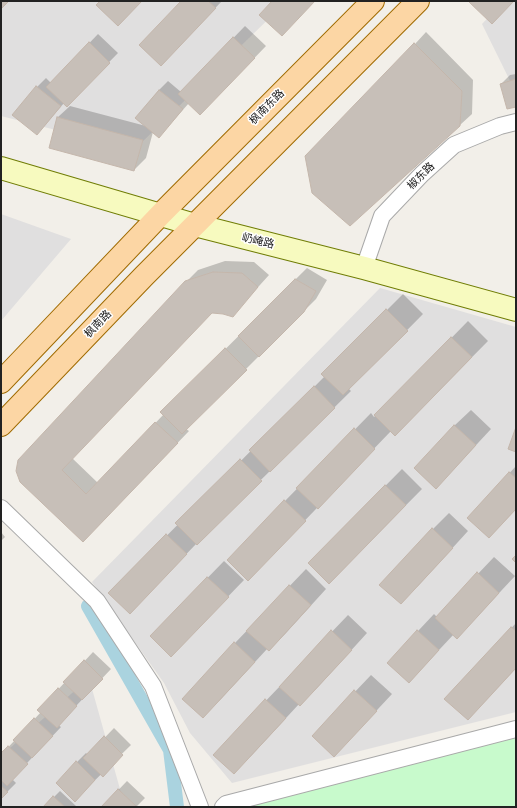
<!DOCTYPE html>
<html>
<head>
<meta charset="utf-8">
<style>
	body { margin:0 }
	#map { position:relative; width:517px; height:808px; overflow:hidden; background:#f2efe9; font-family:Mulish,sans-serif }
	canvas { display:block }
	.frame { position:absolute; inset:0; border:2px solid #222; pointer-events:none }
</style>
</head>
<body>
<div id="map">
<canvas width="517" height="808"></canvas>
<div class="frame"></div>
</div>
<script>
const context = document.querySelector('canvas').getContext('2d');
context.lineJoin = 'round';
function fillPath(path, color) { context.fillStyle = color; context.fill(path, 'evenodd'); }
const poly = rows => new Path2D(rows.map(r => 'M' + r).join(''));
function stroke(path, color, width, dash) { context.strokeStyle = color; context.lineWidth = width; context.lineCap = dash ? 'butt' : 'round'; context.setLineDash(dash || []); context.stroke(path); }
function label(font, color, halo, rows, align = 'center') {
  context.font = font + ' Mulish,"Noto Sans SC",sans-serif'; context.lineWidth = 3; context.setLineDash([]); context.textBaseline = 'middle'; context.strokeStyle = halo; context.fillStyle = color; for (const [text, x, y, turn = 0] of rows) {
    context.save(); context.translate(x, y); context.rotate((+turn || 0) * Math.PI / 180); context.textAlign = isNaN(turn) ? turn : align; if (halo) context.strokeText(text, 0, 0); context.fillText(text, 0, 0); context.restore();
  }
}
const residential = poly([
	[1,1,287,1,134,150,1,116],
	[504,1,516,1,516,93,482,24],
	[1,214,71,239,1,321],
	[380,288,516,327,516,712,232,783,190,733,164,683,92,582],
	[89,678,125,807,1,807,1,756]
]);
const park = poly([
	[516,738,516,807,243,807,257,800]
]);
const shadow = poly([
	[182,1,222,1,172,53],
	[245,26,266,46,212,102,189,103,159,137,153,132,146,158,134,170,58,117,70,106,146,126,136,118,159,90,168,81,181,92],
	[426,32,473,80,472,114,460,125,415,44],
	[98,34,118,53,67,105,64,103,37,134,37,87,46,78,51,83],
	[516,74,516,106,501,84,510,75],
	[225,261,254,262,269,275,232,316,224,313,212,312,72,458,98,483,164,414,162,412,307,268,327,280,316,299,186,429,189,431,95,529,21,482,186,282,198,270],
	[403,294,423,314,349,389,351,391,197,543,146,596,110,593,325,376,323,374],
	[468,321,488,341,395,435,391,431,264,563,285,501,371,413,374,417],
	[471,410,491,429,452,471,454,426],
	[516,466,516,509,489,537,468,518],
	[402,469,422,489,329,583,309,563],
	[449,513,468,531,417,587,433,529],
	[1,532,5,537,1,541],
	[494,557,515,576,473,621,454,634,409,682,388,663,434,614,437,617],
	[224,561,244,580,187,639,151,636],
	[306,569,326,589,285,634,269,650,267,649,219,701,235,643],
	[348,615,367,633,316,689,299,704,250,757,214,755],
	[516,623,516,668,468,719,446,699],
	[93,652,111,669,58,725,61,727,12,779,16,783,1,798,1,755,41,712,39,710],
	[371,675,392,694,350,739,313,736],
	[114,728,131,745,84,791,77,762,86,753,88,755],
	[127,781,145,798,136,807,102,807],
	[60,791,76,806,75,807,44,807]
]);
const canal = poly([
	[88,606,170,750,177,807]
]);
const building = poly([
	[1,1,9,1,1,9,1,1],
	[100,1,142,1,118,26,96,5,100,1],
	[181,1,208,1,216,8,161,66,139,45,181,1],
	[272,1,315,1,282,36,259,15,272,1],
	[468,1,514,1,492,24,468,1],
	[233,37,255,58,200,115,178,94,233,37],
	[89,42,110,63,67,107,46,87,89,42],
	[414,43,462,91,460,126,350,226,312,193,305,156,414,43],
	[516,79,516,107,507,109,500,84,516,79],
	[36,86,61,106,37,135,12,115,36,86],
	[159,90,183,109,159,138,135,118,159,90],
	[57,117,143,140,134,171,49,148,57,117],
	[213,272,242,273,258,287,233,317,223,314,212,313,62,470,86,494,155,422,178,443,83,542,20,482,16,471,18,460,185,281,213,272],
	[295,279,316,291,304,312,259,357,238,336,295,279],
	[386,309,408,331,343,395,321,374,386,309],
	[451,337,472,357,395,436,374,415,451,337],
	[225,348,247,370,182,434,160,412,225,348],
	[314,386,335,408,270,472,249,450,314,386],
	[454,425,476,445,436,489,414,468,454,425],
	[516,427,516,452,508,449,516,427],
	[354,428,375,449,318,509,296,488,354,428],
	[240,459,262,481,197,545,175,523,240,459],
	[509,472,516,478,516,509,489,538,467,518,509,472],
	[385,485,406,505,329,584,308,563,385,485],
	[284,500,306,521,248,581,227,560,284,500],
	[432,528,453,548,401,604,379,585,432,528],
	[166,534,187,554,130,614,108,593,166,534],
	[516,555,516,563,512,559,516,555],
	[477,572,499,593,457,639,435,618,477,572],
	[207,577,229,597,171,657,150,636,207,577],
	[289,585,311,605,269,651,246,631,289,585],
	[511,627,516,631,516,668,468,720,444,699,511,627],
	[331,630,352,650,300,706,279,687,331,630],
	[417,630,439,650,409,683,387,663,417,630],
	[234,642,255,662,203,718,182,699,234,642],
	[84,660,103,679,82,700,63,682,84,660],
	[58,688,77,706,57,728,37,710,58,688],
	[354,690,377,711,334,757,312,736,354,690],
	[265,699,286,718,234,774,213,755,265,699],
	[34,718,53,736,32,758,13,740,34,718],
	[104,736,123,755,103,777,83,758,104,736],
	[8,746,28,764,7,786,1,780,1,753,8,746],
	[76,761,95,780,75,802,56,783,76,761],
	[1,786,8,792,1,799,1,786],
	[118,789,137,807,101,807,118,789],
	[53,796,65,807,43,807,53,796]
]);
const street = poly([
	[364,268,382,216,422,174,454,145,500,126,516,122],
	[1,508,97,601,153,686,200,807],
	[223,807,226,804,516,729]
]);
const secondary = poly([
	[1,168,195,225,364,268,516,310]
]);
const primary = poly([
	[1,382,161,214,373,1],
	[1,425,144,276,418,1]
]);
const streetNames = [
	["枫南东路",267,107,-45],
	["椒东路",421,176,-45],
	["屷崦路",258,241,14],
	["枫南路",98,324,-46]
];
fillPath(residential, '#e0dfdf');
fillPath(park, '#c8facc');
fillPath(shadow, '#0003');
stroke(canal, '#aad3df', 14);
fillPath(building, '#c7bfb8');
stroke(building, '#c4b6ab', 1);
stroke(street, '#a9a9a9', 18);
stroke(secondary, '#707d05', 24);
stroke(primary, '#a06b00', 24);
stroke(street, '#fff', 16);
stroke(secondary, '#f7fabf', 22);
stroke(primary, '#fcd6a4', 22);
label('11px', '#222', '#fff', streetNames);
</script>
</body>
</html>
